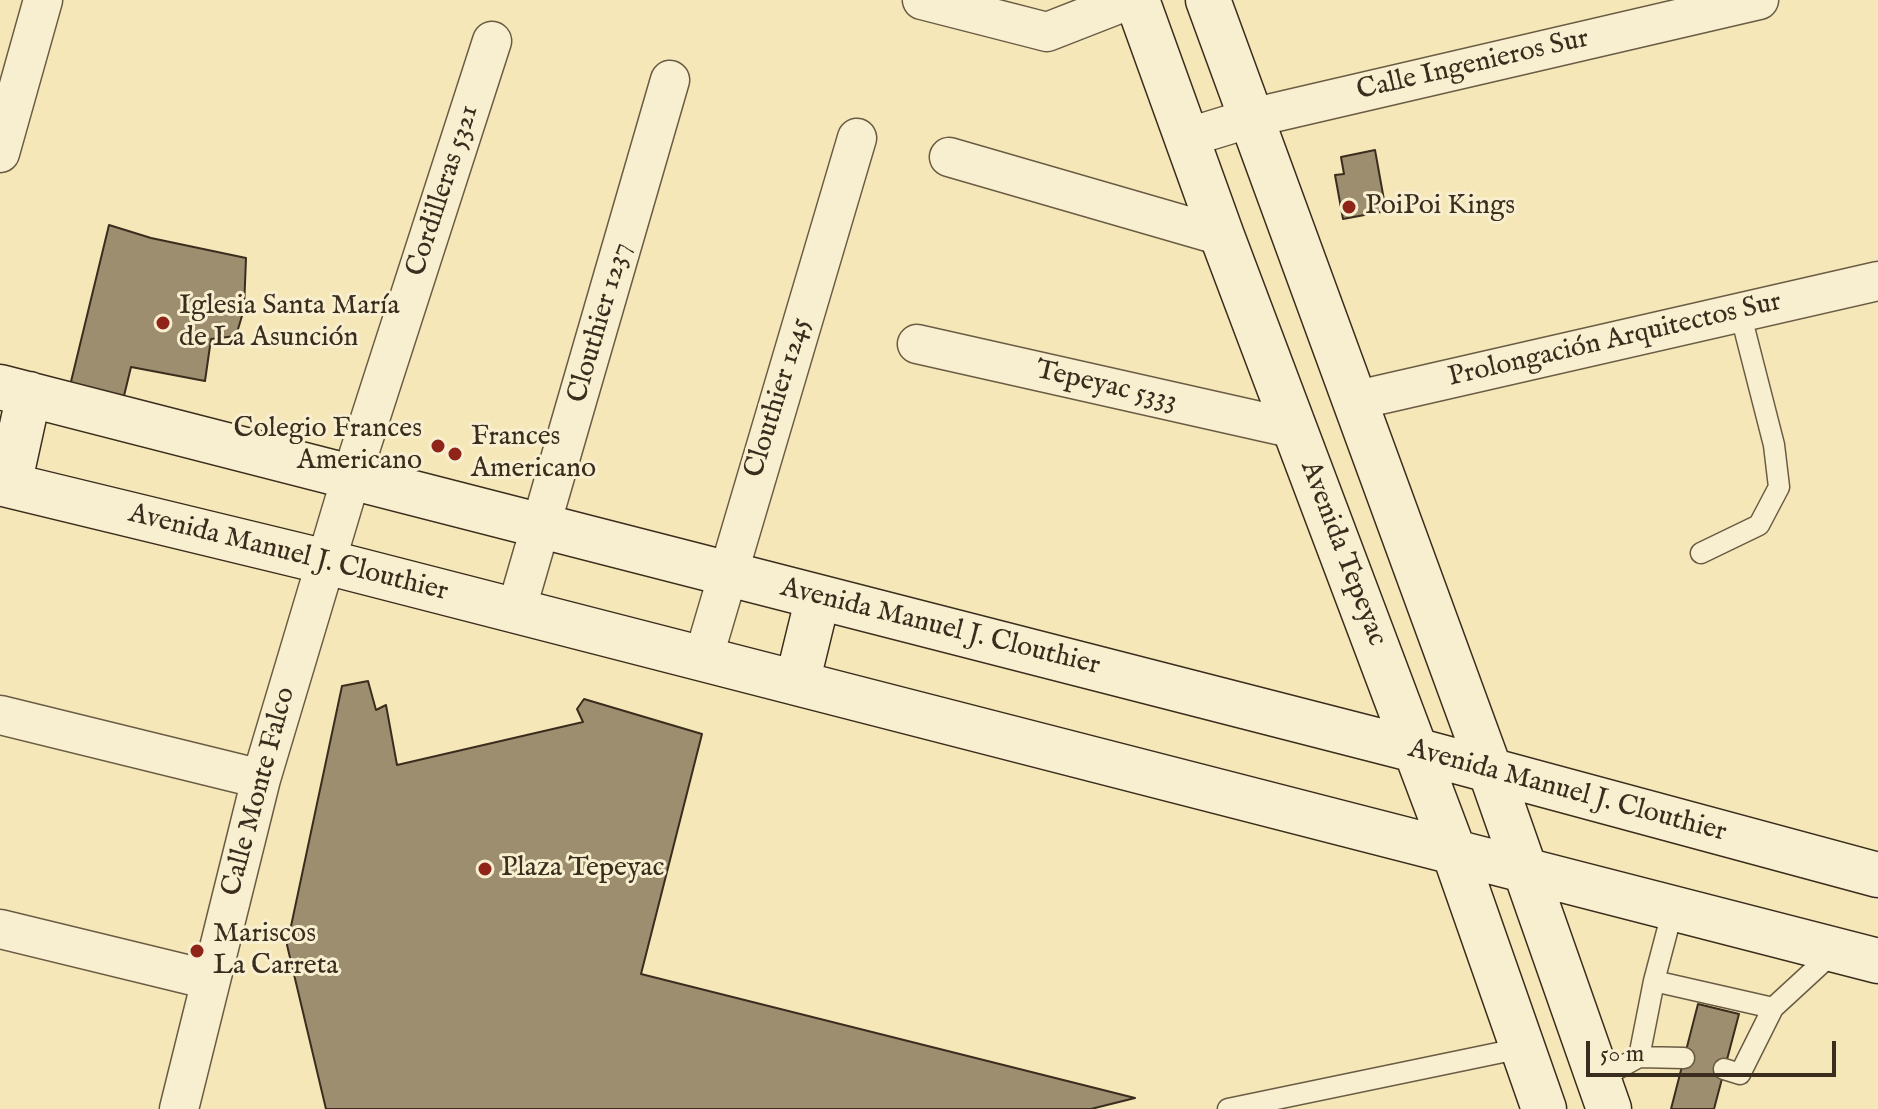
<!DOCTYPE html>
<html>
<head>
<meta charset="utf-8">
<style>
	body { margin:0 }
	#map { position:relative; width:1878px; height:1109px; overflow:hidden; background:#f5e7b7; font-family:"IM FELL English",serif }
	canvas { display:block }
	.scale { position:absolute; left:1586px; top:1041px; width:250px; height:36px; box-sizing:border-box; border:4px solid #3b2d1e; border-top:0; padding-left:10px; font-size:24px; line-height:28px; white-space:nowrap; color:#3b2d1e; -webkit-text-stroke:6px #f8efd0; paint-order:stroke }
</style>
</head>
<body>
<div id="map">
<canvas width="1878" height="1109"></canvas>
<div class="scale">50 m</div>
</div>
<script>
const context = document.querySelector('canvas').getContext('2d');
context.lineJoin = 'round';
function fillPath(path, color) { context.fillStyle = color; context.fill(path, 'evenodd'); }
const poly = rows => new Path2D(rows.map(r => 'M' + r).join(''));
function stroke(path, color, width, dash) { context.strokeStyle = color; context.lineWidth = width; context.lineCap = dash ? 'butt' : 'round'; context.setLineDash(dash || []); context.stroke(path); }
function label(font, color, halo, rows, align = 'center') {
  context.font = font + ' "IM FELL English",serif'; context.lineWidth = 6; context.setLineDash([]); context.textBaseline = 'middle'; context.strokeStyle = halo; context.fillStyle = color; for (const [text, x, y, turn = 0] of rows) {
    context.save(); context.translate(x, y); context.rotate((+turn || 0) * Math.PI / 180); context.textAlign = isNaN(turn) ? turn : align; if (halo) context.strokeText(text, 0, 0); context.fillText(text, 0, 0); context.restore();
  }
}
const building = poly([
	[1375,150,1386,211,1343,219,1335,175,1344,174,1341,157,1375,150],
	[109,225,151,238,246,258,244,309,236,336,211,339,205,381,131,367,123,400,68,394,109,225],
	[368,681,376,710,386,705,397,765,583,722,577,709,584,699,702,734,641,974,1135,1098,1091,1109,326,1109,287,945,342,686,368,681],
	[1698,1004,1739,1014,1714,1109,1671,1109,1698,1004]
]);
const lane = poly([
	[1701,553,1759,525,1779,487,1774,445,1740,312],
	[1654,981,1773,1008,1836,950],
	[1639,1057,1684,1058],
	[1724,1069,1740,1074,1773,1008],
	[1599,1079,1639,1057,1654,981,1673,909],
	[1228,1109,1522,1048]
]);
const street = poly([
	[922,0,1047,32,1129,0],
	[1189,137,1251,118,1759,0],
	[0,153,43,0],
	[949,157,1222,236],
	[917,344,1295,429],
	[1353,401,1878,281],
	[516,611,670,80],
	[703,659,857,138],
	[0,715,261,779],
	[0,929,210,980],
	[179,1109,261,779,351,478,492,41]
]);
const secondary = poly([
	[1137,0,1222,236,1454,852,1544,1109],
	[1208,0,1491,773,1609,1109],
	[0,387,1415,750,1878,875],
	[0,483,326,562,1878,961],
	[9,485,29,394],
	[797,683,818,597]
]);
const markers = [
	[1349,207,8,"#8f2418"],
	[163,323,8,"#8f2418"],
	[438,446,8,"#8f2418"],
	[455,454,8,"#8f2418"],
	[485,869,8,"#8f2418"],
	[197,951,8,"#8f2418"]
];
const streetNames = [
	["Calle Ingenieros Sur",1473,66,-13],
	["Cordilleras 5321",444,191,-72],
	["Clouthier 1237",601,323,-74],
	["Prolongación Arquitectos Sur",1615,341,-13],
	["Tepeyac 5333",1106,387,13],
	["Clouthier 1245",779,398,-73],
	["Avenida Manuel J. Clouthier",288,554,14],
	["Avenida Tepeyac",1342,554,69],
	["Avenida Manuel J. Clouthier",940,628,14],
	["Calle Monte Falco",260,792,-75],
	["Avenida Manuel J. Clouthier",1567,792,15]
];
const poiNames = [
	["PoiPoi Kings",1365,207],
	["Iglesia Santa María",179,307],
	["de La Asunción",179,339],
	["Colegio Frances",422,430,"right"],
	["Americano",422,462,"right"],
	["Frances",471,438],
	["Americano",471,470],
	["Plaza Tepeyac",501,869],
	["Mariscos",213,935],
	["La Carreta",213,967]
];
fillPath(building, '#9c8e6e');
stroke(building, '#3b2d1e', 2);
stroke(lane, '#6a5c44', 23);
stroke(street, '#6a5c44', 41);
stroke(secondary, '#3b2d1e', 47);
stroke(lane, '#f8efd0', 20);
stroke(street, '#f8efd0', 38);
stroke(secondary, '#f8efd0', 44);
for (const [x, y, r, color] of markers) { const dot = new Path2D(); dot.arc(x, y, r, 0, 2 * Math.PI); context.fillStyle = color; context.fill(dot); stroke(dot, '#f8efd0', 3); }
label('28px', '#3b2d1e', '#f8efd0', streetNames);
label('28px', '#3b2d1e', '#f8efd0', poiNames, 'left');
</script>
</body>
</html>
